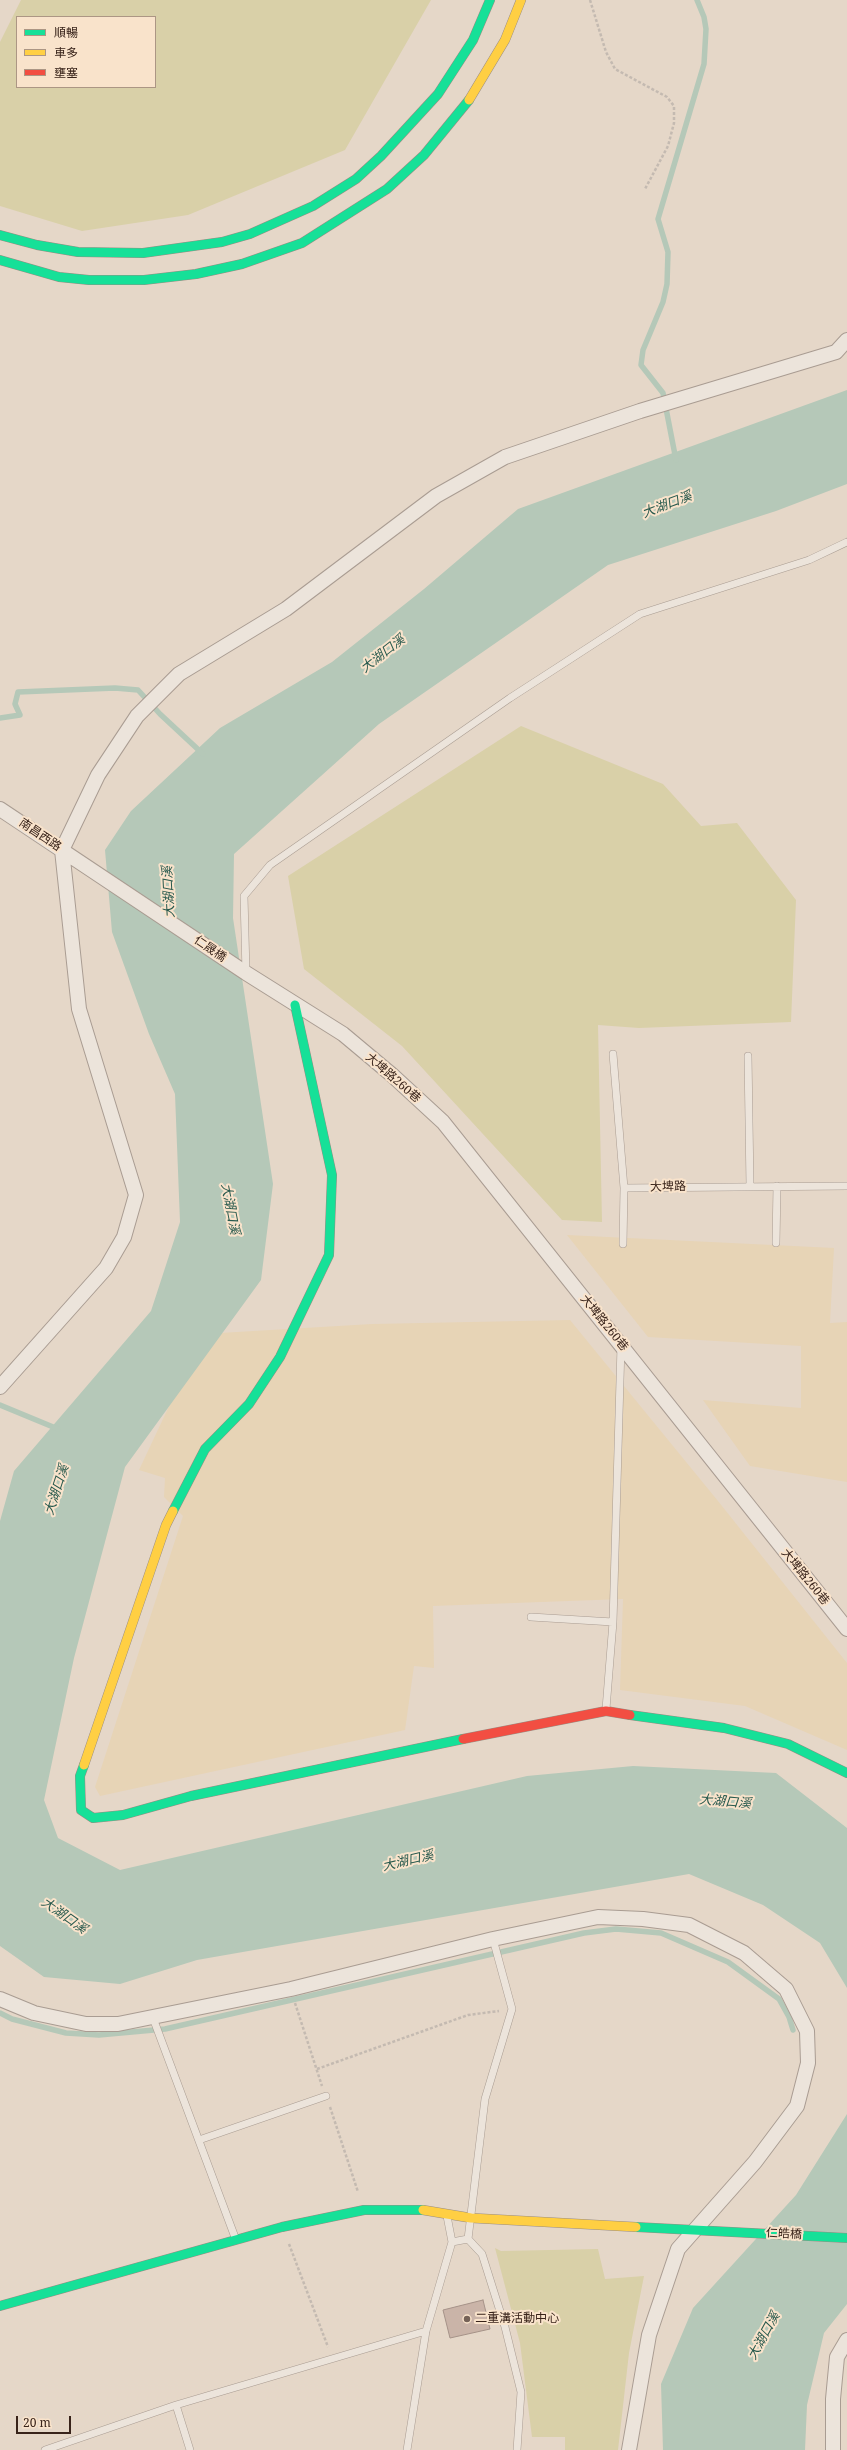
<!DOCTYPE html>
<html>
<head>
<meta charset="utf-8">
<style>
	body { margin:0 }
	#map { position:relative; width:847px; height:2450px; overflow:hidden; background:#e5d7c8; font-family:"Noto Serif","Noto Sans TC",serif }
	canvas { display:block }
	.legend { position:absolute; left:16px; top:16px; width:140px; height:72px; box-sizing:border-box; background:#f9e3cb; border:1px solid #ac9684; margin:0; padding:5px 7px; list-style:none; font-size:12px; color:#38231a }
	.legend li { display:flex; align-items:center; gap:8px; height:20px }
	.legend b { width:20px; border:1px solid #ac9684 }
	.scale { position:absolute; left:16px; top:2416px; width:55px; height:18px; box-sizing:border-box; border:2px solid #38231a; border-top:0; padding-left:5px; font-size:12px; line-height:14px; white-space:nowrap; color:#38231a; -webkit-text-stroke:3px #f9e3cb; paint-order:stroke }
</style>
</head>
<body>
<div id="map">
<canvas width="847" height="2450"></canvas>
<ul class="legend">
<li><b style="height:5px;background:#16e098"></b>順暢</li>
<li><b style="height:5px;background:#ffcf43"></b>車多</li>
<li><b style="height:5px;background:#f24e42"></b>壅塞</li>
</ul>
<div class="scale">20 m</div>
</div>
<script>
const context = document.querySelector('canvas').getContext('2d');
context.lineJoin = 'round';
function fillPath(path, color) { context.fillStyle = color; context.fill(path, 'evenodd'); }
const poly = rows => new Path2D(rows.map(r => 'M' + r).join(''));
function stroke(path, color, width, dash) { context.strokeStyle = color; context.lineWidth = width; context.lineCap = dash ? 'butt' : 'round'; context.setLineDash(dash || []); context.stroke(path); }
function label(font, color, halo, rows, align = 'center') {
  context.font = font + ' "Noto Serif","Noto Sans TC",serif'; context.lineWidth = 4; context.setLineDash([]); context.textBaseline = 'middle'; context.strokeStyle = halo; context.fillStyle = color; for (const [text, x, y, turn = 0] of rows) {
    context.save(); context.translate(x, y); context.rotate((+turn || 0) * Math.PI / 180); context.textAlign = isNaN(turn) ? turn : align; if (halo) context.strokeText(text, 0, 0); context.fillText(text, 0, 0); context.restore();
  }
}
const farmland = poly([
	[567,1235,834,1248,830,1323,847,1322,847,1482,750,1466,703,1400,801,1408,801,1346,648,1337],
	[570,1320,718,1501,847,1663,847,1750,745,1706,620,1690,623,1599,433,1606,434,1668,414,1666,405,1730,100,1796,95,1787,183,1516,164,1497,165,1478,139,1470,203,1334,372,1324]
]);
const green = poly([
	[21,0,431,0,345,150,188,215,82,231,0,206,0,42],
	[17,17,155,17,155,87,17,87],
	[521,726,663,784,701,826,737,823,796,900,791,1022,639,1028,598,1025,602,1222,562,1220,402,1046,304,969,288,876],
	[495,2248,501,2251,598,2249,605,2279,644,2276,629,2353,618,2450,565,2450,565,2437,532,2437,520,2343]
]);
const water = poly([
	[847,390,847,484,776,511,608,565,379,724,234,854,233,918,273,1184,261,1280,125,1467,74,1658,44,1800,58,1838,120,1870,527,1776,633,1766,776,1773,847,1828,847,1988,820,1943,763,1905,689,1874,197,1960,120,1984,44,1977,0,1946,0,1521,14,1471,151,1311,180,1222,175,1094,149,1034,112,932,105,850,131,811,220,728,332,662,424,589,518,509],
	[847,2114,847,2304,824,2333,807,2405,805,2450,663,2450,661,2384,693,2308,796,2195]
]);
const stream = poly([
	[676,460,663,393,641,365,643,350,663,302,667,284,668,252,658,219,704,64,706,29,704,17,697,0],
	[0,718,20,715,15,704,18,692,115,688,138,690,160,714,203,754],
	[0,1405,58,1429],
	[0,2013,12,2019,66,2033,99,2035,165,2029,584,1933,616,1929,661,1933,728,1962,779,1999,789,2017,793,2030]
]);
const building = poly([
	[483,2300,490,2329,450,2338,443,2310,483,2300]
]);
const path = poly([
	[590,0,606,52,615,69,667,97,674,106,674,123,668,146,645,189],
	[295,2003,322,2086],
	[317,2069,468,2015,499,2011],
	[330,2107,358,2192],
	[289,2244,328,2347]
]);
const lane = poly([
	[246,973,244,896,270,865,510,698,640,614,809,560,847,542],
	[613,1054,624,1188,847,1186],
	[748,1056,750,1186],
	[776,1243,777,1186],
	[623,1244,624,1188],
	[531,1617,613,1622],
	[606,1709,613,1622,621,1346],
	[493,1939,512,2009,485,2099,468,2239,482,2254,505,2327,521,2392,517,2450],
	[153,2018,236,2240],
	[199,2140,326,2096],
	[452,2242,468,2239],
	[176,2405,190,2450],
	[45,2450,176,2405,426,2331],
	[407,2450,426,2331,452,2242,447,2216]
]);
const street = poly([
	[0,809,246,973,343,1034,392,1075,443,1122,847,1629],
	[0,1387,106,1268,124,1237,136,1195,79,1009,62,850,98,775,137,716,179,674,286,609,436,496,505,457,640,411,836,352,847,340],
	[0,1999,34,2013,86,2024,118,2024,291,1989,493,1939,598,1917,643,1919,689,1925,744,1953,786,1989,807,2031,808,2063,797,2106,755,2162,678,2249,649,2335,629,2450],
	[833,2450,833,2399,837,2357,847,2340]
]);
const fast = poly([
	[0,235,37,245,78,252,143,253,222,242,250,234,313,206,356,179,381,156,438,94,473,40,490,0],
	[0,260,59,277,89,280,144,280,196,274,242,264,302,243,387,189,424,155,469,100],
	[173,1511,205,1449,249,1404,280,1357,329,1255,332,1175,295,1005],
	[630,1715,724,1728,788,1744,847,1773],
	[84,1765,80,1776,81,1810,93,1818,123,1815,191,1796,463,1739],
	[636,2227,847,2238],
	[0,2306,282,2227,364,2210,423,2210]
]);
const slow = poly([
	[469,100,505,40,521,0],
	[84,1765,166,1525,173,1511],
	[423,2210,471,2218,636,2227]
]);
const jam = poly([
	[463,1739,606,1711,630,1715]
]);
const markers = [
	[467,2319,4,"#756257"]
];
const streetNames = [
	["南昌西路",40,835,34],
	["仁晟橋",210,949,34],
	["大埤路260巷",393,1078,41],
	["大埤路",668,1187,-1],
	["大埤路260巷",604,1323,51],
	["大埤路260巷",805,1577,51],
	["仁皓橋",784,2234,3]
];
const poiNames = [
	["二重溝活動中心",475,2319]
];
const waterNames = [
	["大湖口溪",667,505,-21],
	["大湖口溪",383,654,-38],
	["大湖口溪",169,892,-93],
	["大湖口溪",230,1209,79],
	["大湖口溪",57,1490,-72],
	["大湖口溪",725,1802,5],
	["大湖口溪",408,1861,-13],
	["大湖口溪",64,1916,35],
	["大湖口溪",764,2336,-61]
];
fillPath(farmland, '#e7d4b6');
fillPath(green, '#d9d0a8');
fillPath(water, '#b5c8b8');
stroke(stream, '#b5c8b8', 5.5);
fillPath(building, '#cab4a8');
stroke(building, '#a59288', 1);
stroke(lane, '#a99c92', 8);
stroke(street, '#a99c92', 16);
stroke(fast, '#998c82', 10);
stroke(slow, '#998c82', 10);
stroke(jam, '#998c82', 10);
stroke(path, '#c4bab1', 2.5, [3, 2]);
stroke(lane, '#ece4db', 7);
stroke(street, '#ece4db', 14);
stroke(fast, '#16e098', 9);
stroke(slow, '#ffcf43', 9);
stroke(jam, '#f24e42', 9);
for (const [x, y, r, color] of markers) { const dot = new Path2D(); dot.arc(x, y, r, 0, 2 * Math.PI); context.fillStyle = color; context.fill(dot); stroke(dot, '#f9e3cb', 1.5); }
label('12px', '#38231a', '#f9e3cb', streetNames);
label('12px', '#38231a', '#f9e3cb', poiNames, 'left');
label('italic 13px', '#27594d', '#f9e3cb', waterNames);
</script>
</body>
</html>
